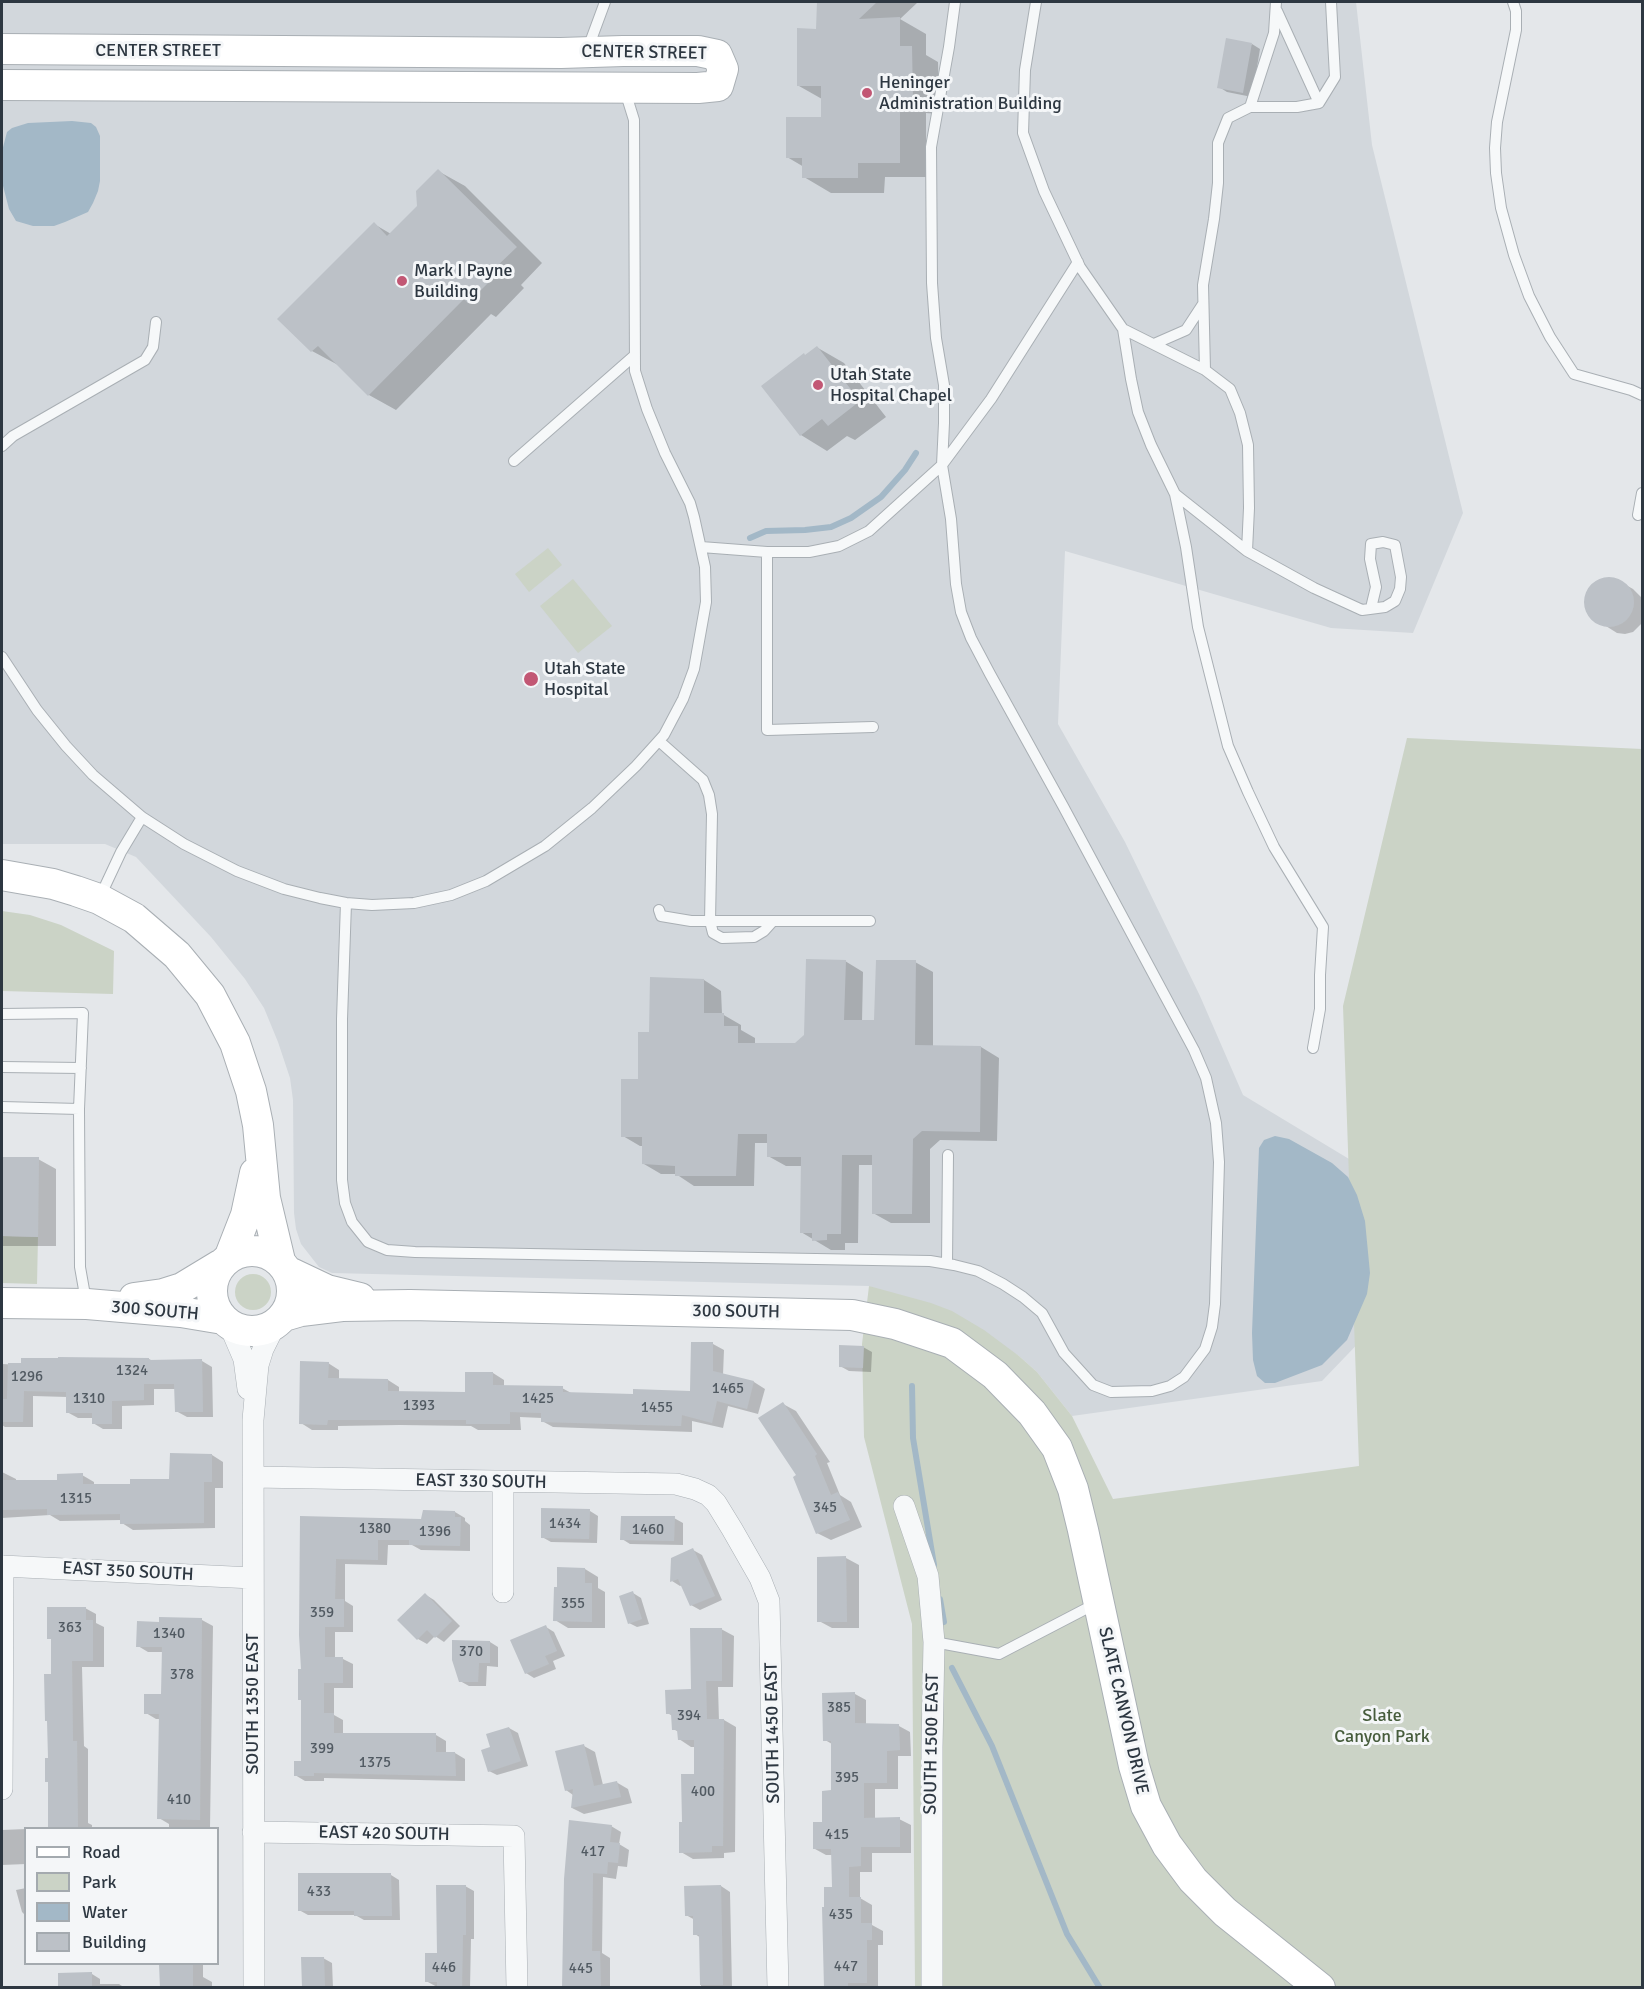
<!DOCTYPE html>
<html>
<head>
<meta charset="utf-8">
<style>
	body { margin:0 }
	#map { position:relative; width:1644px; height:1989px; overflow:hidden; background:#e4e7ea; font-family:Signika,sans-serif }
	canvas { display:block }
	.frame { position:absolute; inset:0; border:3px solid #2d3741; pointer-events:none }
	.legend { position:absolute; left:24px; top:1827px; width:195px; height:138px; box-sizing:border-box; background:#f4f6f8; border:2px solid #a4aaaf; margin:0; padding:8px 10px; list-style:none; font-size:18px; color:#2d3741 }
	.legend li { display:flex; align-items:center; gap:12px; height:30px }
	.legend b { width:30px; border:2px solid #a4aaaf }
</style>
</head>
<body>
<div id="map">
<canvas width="1644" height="1989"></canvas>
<div class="frame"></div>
<ul class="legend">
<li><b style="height:8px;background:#fff"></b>Road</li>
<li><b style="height:16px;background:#cbd3c6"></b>Park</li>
<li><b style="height:16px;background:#a3b8c7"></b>Water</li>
<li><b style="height:16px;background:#bcc1c7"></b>Building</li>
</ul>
</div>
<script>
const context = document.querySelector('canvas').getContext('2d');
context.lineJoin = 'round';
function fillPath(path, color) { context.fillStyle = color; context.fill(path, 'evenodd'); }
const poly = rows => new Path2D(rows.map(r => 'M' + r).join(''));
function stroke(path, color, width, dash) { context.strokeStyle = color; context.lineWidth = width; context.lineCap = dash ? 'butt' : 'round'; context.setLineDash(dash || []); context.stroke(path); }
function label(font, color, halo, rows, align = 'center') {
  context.font = font + ' Signika,sans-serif'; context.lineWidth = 6; context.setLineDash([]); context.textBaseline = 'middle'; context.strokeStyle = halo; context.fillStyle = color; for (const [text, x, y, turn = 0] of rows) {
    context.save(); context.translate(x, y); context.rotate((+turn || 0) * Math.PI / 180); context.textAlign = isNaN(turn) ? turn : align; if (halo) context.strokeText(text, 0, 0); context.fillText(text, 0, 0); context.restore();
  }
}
const built = poly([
	[2,2,1356,2,1372,145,1463,513,1413,633,1331,628,1065,551,1058,724,1125,842,1200,996,1243,1095,1359,1165,1370,1331,1322,1381,1072,1416,1037,1372,1019,1356,869,1286,332,1273,319,1267,301,1244,296,1229,294,1213,293,1100,290,1078,278,1042,264,1008,245,979,211,937,136,857,105,844,2,844]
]);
const green = poly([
	[548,548,562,565,529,592,515,574],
	[573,579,612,626,578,653,540,606],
	[1407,738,1642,749,1642,1987,915,1987,912,1624,864,1437,862,1344,869,1286,931,1303,952,1311,984,1330,1019,1356,1037,1372,1072,1416,1113,1499,1359,1466,1343,1006],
	[2,911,30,915,61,925,114,951,113,994,2,991],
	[2,1236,38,1237,37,1284,2,1283],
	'235 1292a18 18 0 1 1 36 0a18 18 0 1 1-36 0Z'
]);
const water = poly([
	[72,121,91,123,96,127,100,136,100,181,98,191,93,203,88,212,65,222,54,226,33,226,16,221,9,209,2,182,2,151,7,132,12,128,28,123],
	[1275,1136,1289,1139,1332,1163,1348,1177,1357,1195,1365,1221,1370,1273,1367,1294,1347,1340,1322,1365,1275,1383,1265,1383,1257,1376,1253,1360,1252,1333,1259,1148,1264,1140]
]);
const shadow = poly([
	[818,2,918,2,900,19,926,34,926,55,938,62,939,114,926,113,926,177,885,177,884,193,831,193,804,177,804,167,787,157,822,119,822,99,799,86,818,31],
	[1252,44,1260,49,1252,97,1227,92,1219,87],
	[438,171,465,186,542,263,521,285,524,288,496,317,491,314,396,410,369,395,340,366,312,351,280,319,374,224,391,234,418,207],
	[818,348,844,363,886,417,855,440,847,436,827,451,801,435,806,356],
	[1604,579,1619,581,1633,589,1642,598,1642,623,1633,632,1625,634,1617,633,1590,616,1585,601,1591,586],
	[845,961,863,972,862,1022,876,1022,915,962,933,972,933,1046,981,1047,999,1058,997,1141,940,1140,930,1149,930,1223,891,1223,873,1213,874,1165,859,1165,858,1243,845,1243,845,1250,831,1250,801,1232,802,1166,786,1166,768,1156,769,1143,755,1143,754,1186,694,1186,676,1174,661,1174,644,1164,644,1146,640,1146,623,1136,651,1033,704,980,721,991,722,1014,741,1025,741,1030,755,1038,755,1044,796,1045,806,1036],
	[2,1158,38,1159,56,1169,56,1246,2,1246],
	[713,1344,724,1350,723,1375,754,1382,765,1389,758,1414,728,1406,723,1428,692,1421,692,1432,553,1427,542,1421,542,1418,520,1417,521,1430,478,1430,471,1426,400,1425,338,1426,338,1430,312,1430,301,1423,328,1363,339,1370,339,1380,388,1380,399,1387,399,1392,467,1393,493,1373,504,1380,504,1387,562,1388,573,1394,634,1396,691,1392],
	[863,1347,872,1352,871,1372,849,1371,840,1366],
	[59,1358,149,1359,153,1361,202,1361,212,1367,213,1417,187,1417,176,1411,176,1389,154,1389,154,1405,122,1406,122,1429,103,1429,93,1423,93,1418,78,1418,67,1412,67,1397,33,1396,33,1427,5,1427,2,1425,2,1364,22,1365],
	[783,1404,796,1411,830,1462,827,1463,840,1495,851,1502,862,1527,831,1540,817,1533,798,1476],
	[212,1455,223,1462,223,1488,215,1488,215,1528,133,1530,122,1523,122,1520,60,1521,50,1515,2,1518,2,1472,16,1479,16,1482,58,1481,82,1475,94,1482,94,1486,132,1485,171,1481],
	[590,1511,598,1516,597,1543,551,1542,542,1537],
	[455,1512,465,1518,465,1521,470,1525,470,1551,421,1550,412,1545,388,1545,387,1565,345,1564,345,1601,353,1606,353,1632,335,1632,335,1659,343,1659,353,1664,353,1688,334,1688,334,1715,343,1720,343,1734,436,1735,446,1741,446,1754,455,1753,465,1759,465,1781,324,1778,324,1781,305,1781,295,1775,302,1762,302,1517,423,1520],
	[674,1518,683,1523,683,1545,630,1544,622,1539],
	[693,1550,702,1555,722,1600,700,1610,691,1605,682,1585,680,1586,672,1581,672,1559],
	[846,1558,859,1565,859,1628,832,1628,819,1621],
	[585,1569,598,1577,598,1588,605,1592,605,1628,568,1628,555,1620],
	[633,1593,641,1598,649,1624,637,1627,629,1623],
	[426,1595,434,1600,460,1626,444,1642,435,1636,427,1644,418,1639,399,1620],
	[85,1608,96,1614,96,1623,104,1627,104,1667,82,1667,84,1746,88,1749,88,1823,92,1825,92,1828,50,1828,49,1783,47,1781,53,1676,53,1640,49,1638],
	[161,1619,202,1620,213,1626,210,1828,169,1828,169,1824,159,1818,160,1719,156,1719,146,1713,163,1695,164,1652,148,1652,138,1646,161,1623],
	[546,1627,554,1632,565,1656,553,1661,556,1669,534,1678,526,1673],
	[721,1629,734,1636,733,1687,718,1687,719,1721,724,1720,736,1727,735,1852,724,1853,724,1858,693,1859,681,1852,683,1823,696,1776,696,1747,691,1747,679,1739,679,1732,673,1729,673,1716,667,1713,692,1691],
	[454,1642,490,1642,498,1647,498,1667,487,1666,486,1686,469,1686,460,1681],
	[855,1694,866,1700,866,1725,899,1726,910,1732,911,1756,898,1756,898,1789,875,1789,875,1819,899,1819,911,1825,911,1853,872,1853,872,1872,860,1872,860,1898,872,1905,872,1925,883,1931,883,1945,878,1945,878,1988,825,1988,825,1908,833,1889,833,1855,826,1855,815,1849,832,1792,832,1744,825,1740],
	[509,1728,518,1733,528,1766,497,1775,489,1771,492,1748],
	[584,1746,595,1752,603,1785,616,1782,628,1789,632,1803,584,1814,572,1808,573,1795,566,1790],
	[611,1826,621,1832,619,1844,629,1850,627,1867,618,1866,616,1879,603,1877,602,1953,610,1958,610,1988,563,1988,565,1879],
	[26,1829,26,1864,2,1865,2,1830],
	[391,1875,399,1880,400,1920,364,1920,355,1915,308,1915,299,1910],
	[465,1886,474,1891,474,1939,471,1939,470,1988,439,1988,426,1981],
	[721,1886,730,1892,732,1988,701,1988,701,1938,695,1934,695,1920,686,1915],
	[26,1888,26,1915,25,1915,22,1912,16,1890],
	[323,1958,332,1963,333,1988,304,1988],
	[161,1964,203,1964,203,1977,212,1982,212,1988,161,1988],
	[92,1974,100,1979,100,1984,119,1984,125,1988,59,1988]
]);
const stream = poly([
	[750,538,766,531,805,530,831,527,851,518,881,497,905,470,916,453],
	[912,1386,913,1438,934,1565],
	[940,1599,944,1622],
	[952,1668,992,1746,1067,1934,1100,1988]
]);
const building = poly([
	[817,2,877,2,859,19,900,17,900,46,912,46,913,99,900,99,900,163,858,163,858,178,802,178,802,158,786,158,786,117,821,117,821,86,797,86,797,28,816,29],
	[1226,38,1252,43,1243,93,1217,88],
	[438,169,517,247,495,268,499,272,468,303,464,299,368,396,318,346,311,352,277,319,374,222,387,236,417,206,416,191],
	[817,346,860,401,828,426,822,419,800,436,761,386,804,353,805,355],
	'1584 602a25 25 0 1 1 50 0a25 25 0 1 1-50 0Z',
	[806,959,846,960,844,1020,874,1020,876,960,916,960,915,1045,981,1046,980,1132,922,1131,913,1139,912,1214,872,1214,872,1155,842,1155,841,1234,827,1234,827,1240,812,1241,812,1233,800,1233,801,1157,767,1157,767,1134,738,1134,736,1176,675,1176,675,1166,642,1164,642,1137,621,1137,621,1079,638,1079,638,1032,649,1032,650,977,704,979,704,1013,724,1013,724,1026,738,1026,738,1043,795,1043,804,1035],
	[2,1157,39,1157,38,1237,2,1236],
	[691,1342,713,1342,713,1371,754,1381,747,1409,717,1401,712,1423,682,1415,681,1426,541,1422,541,1413,510,1412,510,1424,466,1424,466,1420,328,1420,327,1425,299,1424,300,1361,329,1362,328,1378,388,1379,388,1391,465,1392,465,1372,493,1372,493,1385,563,1386,563,1392,633,1394,633,1389,690,1391],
	[839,1345,864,1346,863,1368,839,1367],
	[58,1357,149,1358,149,1360,202,1359,203,1412,175,1412,174,1384,144,1384,144,1400,112,1401,112,1424,92,1424,92,1413,66,1413,66,1392,24,1391,23,1422,2,1422,2,1399,7,1399,8,1363,21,1363,21,1358,58,1358],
	[783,1402,817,1454,815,1456,831,1495,838,1492,850,1520,816,1534,793,1477,796,1475,758,1418],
	[170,1453,212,1454,212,1482,204,1482,204,1523,120,1524,120,1514,47,1515,47,1509,2,1510,2,1480,57,1480,57,1474,83,1473,83,1484,130,1484,130,1479,169,1479],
	[541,1508,590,1509,589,1539,541,1538],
	[423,1510,455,1511,455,1517,461,1517,460,1546,409,1545,409,1540,378,1540,378,1560,336,1559,335,1599,344,1599,344,1627,325,1627,325,1657,343,1657,343,1683,324,1683,324,1713,334,1713,334,1733,436,1733,436,1752,455,1752,456,1776,314,1773,314,1776,294,1776,294,1761,301,1761,301,1700,298,1700,298,1669,301,1669,299,1635,300,1516,421,1519],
	[621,1516,675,1516,674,1541,620,1540],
	[693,1548,715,1596,690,1606,678,1579,670,1582,671,1558],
	[846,1556,847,1622,817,1622,817,1557],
	[557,1567,585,1568,585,1583,592,1583,592,1622,553,1621,554,1587,557,1587],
	[633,1591,642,1619,628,1624,619,1596],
	[425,1593,452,1621,435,1638,427,1630,417,1640,397,1620],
	[47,1607,86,1607,86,1620,93,1620,93,1661,72,1661,73,1741,77,1741,78,1828,48,1828,48,1782,45,1782,45,1758,48,1758,47,1721,45,1721,44,1674,51,1674,51,1639,47,1639],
	[159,1617,202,1618,200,1820,157,1819,159,1714,144,1714,144,1694,161,1694,162,1647,136,1647,137,1621,159,1622],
	[546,1625,557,1651,545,1656,549,1664,525,1674,510,1640],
	[690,1628,722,1628,722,1681,706,1681,707,1719,724,1719,723,1846,712,1846,712,1852,679,1853,679,1822,682,1822,681,1774,694,1774,694,1740,678,1740,677,1730,672,1730,671,1714,666,1714,665,1690,691,1689],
	[452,1640,490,1641,490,1663,479,1663,478,1682,459,1682,452,1660],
	[855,1692,855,1723,899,1724,900,1750,887,1751,887,1783,864,1783,864,1818,900,1817,900,1847,861,1847,861,1866,849,1867,849,1897,861,1897,861,1923,872,1923,872,1940,867,1940,867,1983,848,1983,848,1988,824,1988,822,1907,824,1907,824,1887,832,1887,831,1849,813,1849,813,1822,822,1822,822,1791,831,1790,831,1741,823,1741,822,1693],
	[509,1727,521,1761,488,1772,481,1750,490,1747,486,1734],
	[584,1744,594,1786,617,1781,621,1797,571,1808,573,1789,565,1791,555,1751],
	[569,1820,612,1825,610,1842,620,1843,618,1863,608,1862,607,1874,593,1873,592,1951,600,1951,601,1988,562,1988,564,1879],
	[298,1873,391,1873,392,1916,354,1916,354,1911,298,1911],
	[436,1885,466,1885,466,1935,463,1935,462,1988,437,1988,437,1982,425,1982,425,1953,437,1953],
	[721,1885,723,1985,700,1985,699,1935,693,1935,693,1916,685,1916,684,1886],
	[301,1957,324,1957,325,1988,302,1988],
	[159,1964,193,1964,193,1988,160,1988],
	[92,1972,92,1988,58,1988,58,1973]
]);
const lane = poly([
	[1036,2,1025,70,1023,133,1044,191,1080,267,1123,329,1131,379,1138,412,1151,445,1175,494,1186,547,1198,627,1228,746,1248,792,1274,847,1323,927,1320,975,1320,1009,1313,1048],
	[1513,2,1516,11,1516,30,1497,122,1495,148,1496,173,1501,208,1514,255,1529,296,1550,337,1574,374,1631,390,1642,395],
	[1277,11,1319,103],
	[588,48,605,2],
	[1250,107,1274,33,1276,2],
	[1123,329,1205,370,1230,389,1240,413,1248,445,1249,508,1247,551],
	[1154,344,1186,330,1203,304],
	[1205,370,1203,285,1214,219,1218,183,1218,143,1228,118,1250,107,1297,107,1319,103,1335,77,1331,2],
	[2,446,13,436,145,360,153,347,156,322],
	[514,461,635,355],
	[1175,494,1247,551,1314,588,1362,610,1385,607,1395,601,1400,589,1401,577,1395,545,1383,542,1371,544,1370,559,1376,587,1371,608],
	[1638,515,1642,493],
	[701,547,767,552,809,552,839,546,869,531,942,465,991,399,1078,262],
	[767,552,767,730,873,727],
	[2,657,37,710,66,746,93,775,142,817,184,844,237,871,284,889,320,898,346,903,372,905,414,903,451,895,486,881,545,846,592,808,636,766,664,735,683,699,694,669,706,602,705,567,694,517,690,503,665,453,647,409,635,371,634,120,625,91],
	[659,741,703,780,709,795,712,814,710,921,870,921],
	[99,899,121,852,142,817],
	[346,903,342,1019,342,1180,345,1203,352,1222,368,1242,387,1250,415,1252,930,1261,954,1265,978,1271,1003,1284,1023,1297,1042,1313,1064,1353,1093,1385,1111,1392,1152,1391,1170,1386,1184,1377,1205,1349,1212,1327,1215,1304,1219,1162,1216,1123,1206,1078,1194,1050,1063,806,990,674,971,638,961,612,956,584,951,519,942,465,944,423,944,385,936,338,932,283,931,147,949,47,955,2],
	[659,910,661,916,691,921,710,921,713,933,722,938,754,937,764,931,773,921],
	[2,1014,83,1013,79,1109],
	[2,1067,81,1068],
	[2,1107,79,1109,80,1267,86,1301],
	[947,1264,948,1155],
	[934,1642,999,1654,1097,1603]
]);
const street = poly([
	[229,1324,244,1359,248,1389],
	[253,1477,676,1484,695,1489,708,1495,716,1503,732,1529,760,1578,769,1601,778,1988],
	[503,1482,503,1592],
	[904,1506,928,1576,934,1642,932,1747,932,1988],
	[2,1566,253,1578],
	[2,1789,3,1566],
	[253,1832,514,1836,517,1988],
	[254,1988,253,1420,258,1365,263,1349,276,1323]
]);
const secondary = poly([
	[2,49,561,53,623,51,698,51,717,55,723,69,718,86,698,88,2,85],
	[2,875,53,884,76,891,99,899,134,918,177,955,210,995,235,1043,251,1091,258,1125,265,1198,280,1261],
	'212 1291a40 40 0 1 1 80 0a40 40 0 1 1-80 0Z',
	[230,1256,246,1215,255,1173],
	[289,1272,327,1290,360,1298],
	[134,1298,163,1294,182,1288,220,1265],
	[2,1303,87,1304,181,1312,223,1319],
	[284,1316,301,1311,342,1306,410,1305,852,1315,895,1324,952,1343,995,1375,1032,1413,1057,1448,1073,1489,1083,1530,1134,1766,1146,1806,1167,1845,1193,1880,1225,1912,1320,1988]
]);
const markers = [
	[867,93,6,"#c25774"],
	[402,281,6,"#c25774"],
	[818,385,6,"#c25774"],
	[531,679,8,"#c25774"]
];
const numberNames = [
	["1324",132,1371],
	["1296",27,1377],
	["1465",728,1389],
	["1310",89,1399],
	["1425",538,1399],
	["1393",419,1406],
	["1455",657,1408],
	["1315",76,1499],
	["345",825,1508],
	["1434",565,1524],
	["1380",375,1529],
	["1460",648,1530],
	["1396",435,1532],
	["355",573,1604],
	["359",322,1613],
	["363",70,1628],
	["1340",169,1634],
	["370",471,1652],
	["378",182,1675],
	["385",839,1708],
	["394",689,1716],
	["399",322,1749],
	["1375",375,1763],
	["395",847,1778],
	["400",703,1792],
	["410",179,1800],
	["415",837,1835],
	["417",593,1852],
	["433",319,1892],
	["435",841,1915],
	["447",846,1967],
	["446",444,1968],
	["445",581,1969]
];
const streetNames = [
	["CENTER STREET",158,51],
	["CENTER STREET",644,53,1],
	["300 SOUTH",155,1311,5],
	["300 SOUTH",736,1312,1],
	["EAST 330 SOUTH",481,1482,1],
	["EAST 350 SOUTH",128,1572,3],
	["SOUTH 1350 EAST",253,1704,-90],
	["SLATE CANYON DRIVE",1123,1711,77],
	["SOUTH 1450 EAST",773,1733,-91],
	["SOUTH 1500 EAST",932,1744,-89],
	["EAST 420 SOUTH",384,1834,1]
];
const poiNames = [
	["Heninger",879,83],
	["Administration Building",879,104],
	["Mark I Payne",414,271],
	["Building",414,292],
	["Utah State",830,375],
	["Hospital Chapel",830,396],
	["Utah State",544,669],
	["Hospital",544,690]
];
const parkNames = [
	["Slate",1382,1716],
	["Canyon Park",1382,1737]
];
fillPath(built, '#d2d7dc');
fillPath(green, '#cbd3c6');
fillPath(water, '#a3b8c7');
fillPath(shadow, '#0003');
stroke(stream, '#a3b8c7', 6);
fillPath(building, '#bcc1c7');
stroke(lane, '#a9afb4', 12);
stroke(street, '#a9afb4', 22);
stroke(secondary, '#a9afb4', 32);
stroke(lane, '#f6f8f9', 10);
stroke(street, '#f6f8f9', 21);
stroke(secondary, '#fff', 30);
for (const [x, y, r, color] of markers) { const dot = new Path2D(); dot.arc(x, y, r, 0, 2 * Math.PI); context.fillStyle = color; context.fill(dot); stroke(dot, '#f4f6f8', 2); }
label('15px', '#515a62', null, numberNames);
label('18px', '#2d3741', '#f4f6f8', streetNames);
label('18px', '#2d3741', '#f4f6f8', poiNames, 'left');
label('18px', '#465c3c', '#f4f6f8', parkNames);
</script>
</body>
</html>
